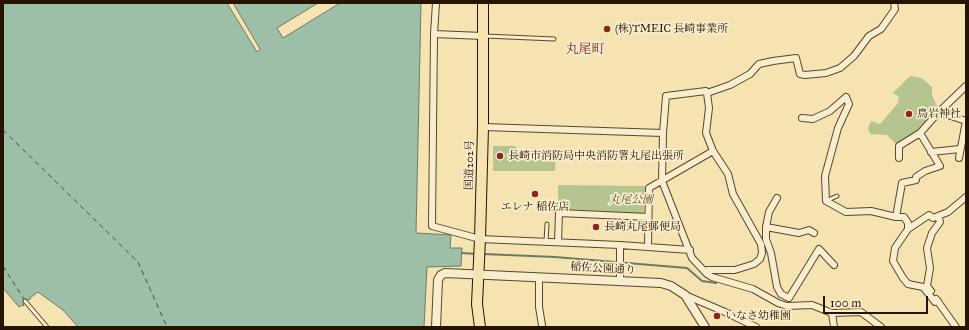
<!DOCTYPE html>
<html>
<head>
<meta charset="utf-8">
<style>
	body { margin:0 }
	#map { position:relative; width:969px; height:330px; overflow:hidden; background:#f5e4b1; font-family:"IM FELL Great Primer",serif }
	canvas { display:block }
	.frame { position:absolute; inset:0; border:4px solid #251400; pointer-events:none }
	.scale { position:absolute; left:823px; top:296px; width:105px; height:18px; box-sizing:border-box; border:2px solid #251400; border-top:0; padding-left:5px; font-size:12px; line-height:14px; white-space:nowrap; color:#251400; -webkit-text-stroke:3px #f8edcc; paint-order:stroke }
</style>
</head>
<body>
<div id="map">
<canvas width="969" height="330"></canvas>
<div class="frame"></div>
<div class="scale">100 m</div>
</div>
<script>
const context = document.querySelector('canvas').getContext('2d');
context.lineJoin = 'round';
function fillPath(path, color) { context.fillStyle = color; context.fill(path, 'evenodd'); }
const poly = rows => new Path2D(rows.map(r => 'M' + r).join(''));
function stroke(path, color, width, dash) { context.strokeStyle = color; context.lineWidth = width; context.lineCap = dash ? 'butt' : 'round'; context.setLineDash(dash || []); context.stroke(path); }
function label(font, color, halo, rows, align = 'center') {
  context.font = font + ' "IM FELL Great Primer","Noto Serif JP",serif'; context.lineWidth = 3.5; context.setLineDash([]); context.textBaseline = 'middle'; context.strokeStyle = halo; context.fillStyle = color; for (const [text, x, y, turn = 0] of rows) {
    context.save(); context.translate(x, y); context.rotate((+turn || 0) * Math.PI / 180); context.textAlign = isNaN(turn) ? turn : align; if (halo) context.strokeText(text, 0, 0); context.fillText(text, 0, 0); context.restore();
  }
}
const green = poly([
	[910,76,922,78,932,87,932,95,938,108,919,131,896,144,887,135,870,134,868,128,871,121,880,124,898,103,899,97,893,93],
	[493,146,516,146,516,155,556,155,555,171,493,171],
	[558,185,645,186,644,214,558,210]
]);
const water = poly([
	[3,3,227,3,257,52,260,49,233,3,318,3,277,28,283,38,340,3,421,3,416,233,451,235,450,248,462,248,461,266,427,267,424,327,78,327,63,310,38,292,30,298,30,300,28,299,23,303,24,306,22,305,19,307,3,288,3,3]
]);
const stream = poly([
	[462,253,477,254],
	[483,254,555,257,687,268,702,281,716,283]
]);
const ferry = poly([
	[3,130,138,262,167,327],
	[3,266,25,301]
]);
const service = poly([
	[485,36,554,39],
	[826,201,837,196],
	[546,242,547,224],
	[25,301,47,327]
]);
const minor = poly([
	[436,3,434,34,432,226,480,239,620,245,620,281],
	[434,34,483,36],
	[938,113,948,115,966,121],
	[802,118,813,119,830,111,846,97,849,104,838,128,825,176,826,201,846,212,871,211,896,217,904,217,908,223,908,229],
	[483,127,663,133],
	[931,152,960,149],
	[899,158,899,146,920,133,938,113,966,86],
	[959,158,966,121],
	[777,198,769,212,766,227,766,239,771,253,777,287,781,294,789,298,819,249,834,265],
	[896,217,902,183,916,180,916,177,925,171,940,166,920,133],
	[766,227,799,233,809,230,814,233],
	[558,242,559,213,648,217],
	[620,245,690,250],
	[648,246,649,188,713,151],
	[704,271,708,270,735,270,754,264,760,259,762,253,761,244,733,194,728,174,713,151,706,133,709,108,707,93],
	[539,277,539,307,542,325],
	[931,291,927,286,930,268,927,248,932,233,940,222,938,216],
	[685,295,725,312,756,327],
	[936,299,956,327],
	[938,301,935,302,923,287,908,284,903,278,893,261,895,248,908,229,929,215,933,218,948,212,966,197],
	[832,313,834,327],
	[881,327,861,312,832,313,812,305,787,306,778,303,753,289,712,277,707,274,692,258,662,181,663,133,666,96,706,91,707,93,730,85,750,74,759,64,773,61,796,58,800,74,805,75,826,73,840,68,854,56,869,36,881,29,895,9,894,3]
]);
const tertiary = poly([
	[436,327,438,280,441,275,445,273,661,283,671,286,685,295,705,327]
]);
const trunk = poly([
	[480,327,477,304,480,239,483,127,483,3]
]);
const markers = [
	[607,29,4,"#8f2418"],
	[909,114,4,"#8f2418"],
	[500,156,4,"#8f2418"],
	[535,194,4,"#8f2418"],
	[596,227,4,"#8f2418"],
	[717,316,4,"#8f2418"]
];
const poiNames = [
	["(株)TMEIC 長崎事業所",615,29],
	["鳥岩神社",917,114],
	["長崎市消防局中央消防署丸尾出張所",508,156],
	["エレナ 稲佐店",535,207,"center"],
	["長崎丸尾郵便局",604,227],
	["いなさ幼稚園",725,316]
];
const streetNames = [
	["国道202号",470,165,-89],
	["稲佐公園通り",603,269,3]
];
const parkNames = [
	["丸尾公園",631,200]
];
const quarterNames = [
	["丸尾町",585,50]
];
fillPath(green, '#b6c590');
fillPath(water, '#9dbfa7');
stroke(water, '#6d7b64', 1);
stroke(stream, '#6d7b64', 2);
stroke(ferry, '#4f503a', 1, [5, 4]);
stroke(service, '#59482c', 5);
stroke(minor, '#59482c', 8);
stroke(tertiary, '#59482c', 10);
stroke(trunk, '#251400', 12);
stroke(service, '#f8edcc', 3);
stroke(minor, '#f8edcc', 6);
stroke(tertiary, '#f8edcc', 8);
stroke(trunk, '#f5e4b1', 10);
for (const [x, y, r, color] of markers) { const dot = new Path2D(); dot.arc(x, y, r, 0, 2 * Math.PI); context.fillStyle = color; context.fill(dot); stroke(dot, '#f8edcc', 1.5); }
label('11px', '#251400', '#f8edcc', poiNames, 'left');
label('11px', '#251400', '#f8edcc', streetNames);
label('italic 11px', '#585232', '#f8edcc', parkNames);
label('13px', '#7a1f14', '#f8edcc', quarterNames);
</script>
</body>
</html>
